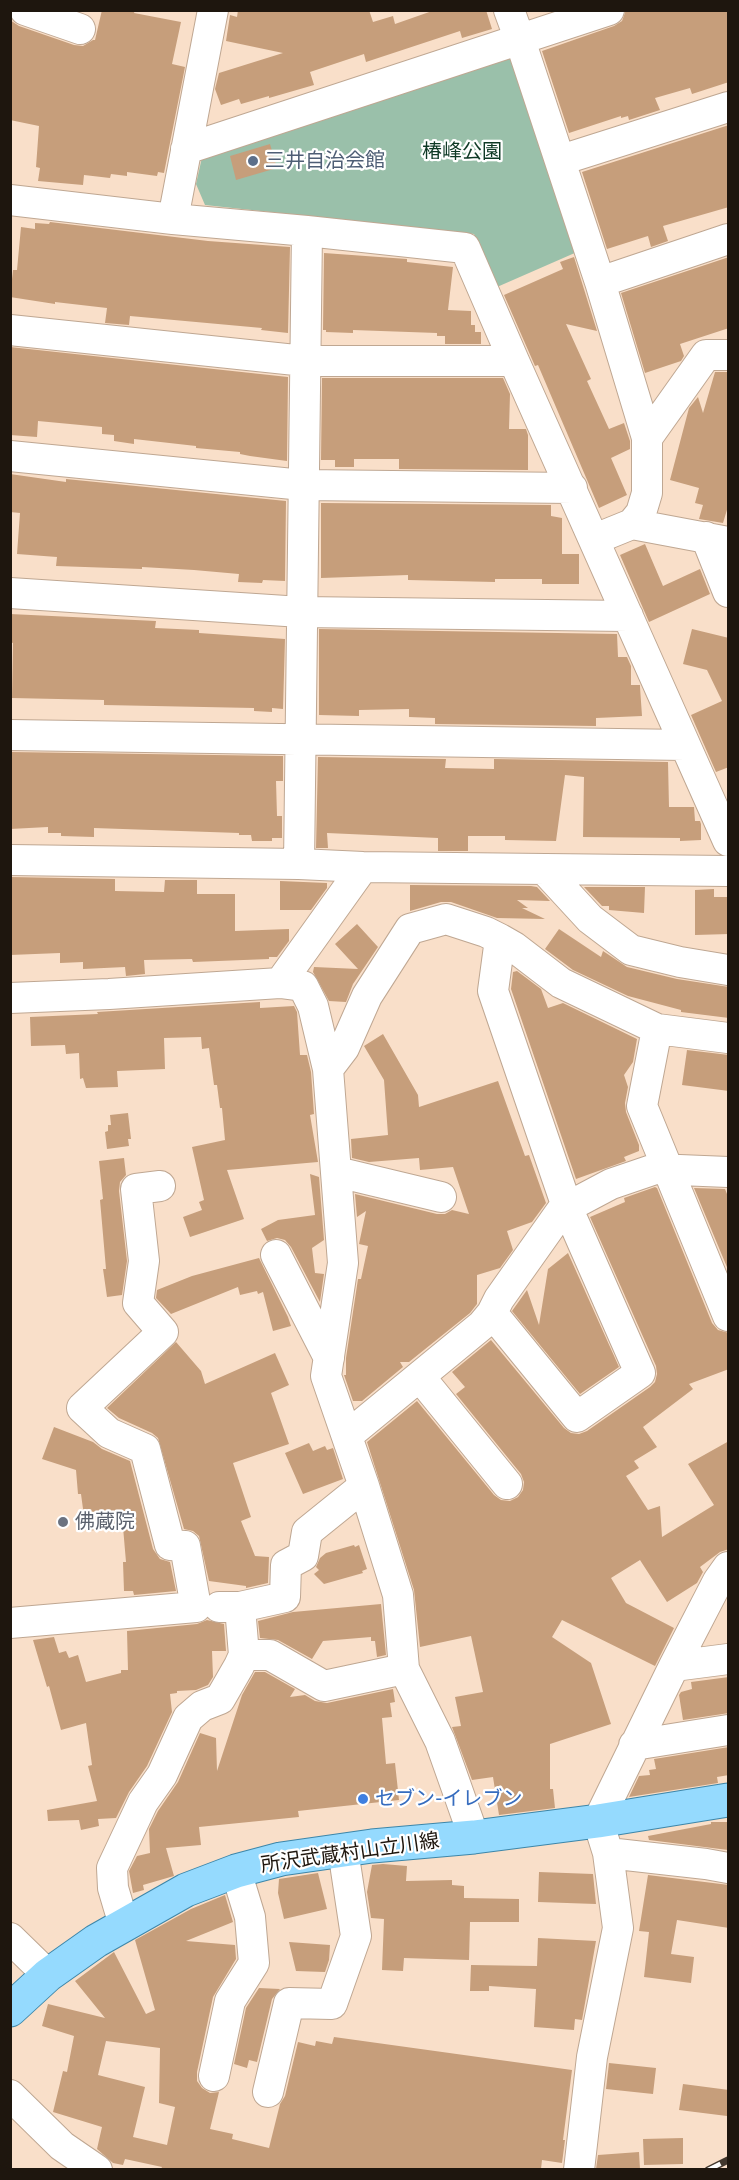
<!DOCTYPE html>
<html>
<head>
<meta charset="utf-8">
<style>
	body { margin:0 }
	#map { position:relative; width:739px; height:2180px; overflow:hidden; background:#f9dfc9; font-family:"Public Sans",sans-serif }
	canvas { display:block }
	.frame { position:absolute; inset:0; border:12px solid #1e160e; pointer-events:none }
</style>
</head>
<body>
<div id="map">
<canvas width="739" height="2180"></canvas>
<div class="frame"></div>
</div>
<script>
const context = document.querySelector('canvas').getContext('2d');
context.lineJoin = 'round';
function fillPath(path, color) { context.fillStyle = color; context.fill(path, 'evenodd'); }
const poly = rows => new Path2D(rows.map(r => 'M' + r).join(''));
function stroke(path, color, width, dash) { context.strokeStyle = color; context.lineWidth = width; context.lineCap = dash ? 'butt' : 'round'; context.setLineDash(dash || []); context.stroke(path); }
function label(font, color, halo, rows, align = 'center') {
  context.font = font + ' "Public Sans","Noto Sans JP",sans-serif'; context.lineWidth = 4.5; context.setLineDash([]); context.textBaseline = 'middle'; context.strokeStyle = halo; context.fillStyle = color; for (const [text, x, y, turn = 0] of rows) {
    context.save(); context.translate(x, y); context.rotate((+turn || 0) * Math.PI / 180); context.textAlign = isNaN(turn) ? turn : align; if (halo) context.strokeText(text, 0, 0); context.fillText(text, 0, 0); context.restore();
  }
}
const green = poly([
	[506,53,516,59,577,252,497,287,474,234,205,205,196,184,203,153]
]);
const building = poly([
	[102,10,135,10,134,13,181,22,172,64,185,67,164,173,158,172,157,176,127,172,127,176,111,174,110,178,84,175,83,185,38,181,40,168,36,167,39,126,10,120,10,20,19,26,74,45,83,46,93,40,95,40],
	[238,10,369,10,373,22,393,16,395,24,435,10,486,10,492,29,462,38,460,31,366,62,364,54,310,72,314,85,269,98,269,96,241,104,239,99,221,105,215,89,219,73,283,53,226,41,230,15,237,17],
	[626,10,729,10,729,82,692,94,690,88,655,98,660,110,629,120,628,116,621,118,621,116,569,133,542,51,614,26,622,21],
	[729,125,729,207,663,226,668,241,651,247,648,236,607,249,582,172],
	[270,144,277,168,236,180,230,156],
	[50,222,208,241,290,247,288,333,261,330,262,328,130,316,129,325,105,323,107,308,55,302,55,304,10,297,13,270,17,270,21,227,35,229,35,223,49,224],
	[324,253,407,259,407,262,453,267,448,310,471,311,471,325,475,325,475,332,481,332,481,344,445,344,445,336,437,336,437,333,353,330,353,333,326,332,326,330,323,330],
	[574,257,597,331,566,324,591,379,587,381,609,429,624,423,630,441,630,449,611,458,627,495,599,508,538,365,535,366,504,295,563,269,560,262],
	[729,257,729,328,680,344,684,356,681,361,645,373,621,293],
	[10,347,288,377,287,461,250,456,240,454,240,452,196,448,196,446,134,439,134,444,114,441,114,435,102,434,102,427,38,421,37,437,10,435],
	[715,372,729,372,729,503,723,523,699,519,703,505,695,503,699,488,670,480,689,408,698,397,703,413],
	[322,378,503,378,510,394,509,429,526,429,528,435,528,470,399,469,399,459,354,459,354,467,335,467,335,460,321,460],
	[10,474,66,482,66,479,286,501,285,581,263,580,262,583,238,582,239,574,194,570,142,567,142,569,56,566,57,557,17,554,20,513,10,512],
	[321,503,551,505,551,516,562,518,562,554,579,554,579,584,542,584,542,579,495,579,495,582,408,580,408,575,321,578],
	[645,544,663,586,700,569,710,594,649,622,620,555],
	[10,614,156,621,155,628,199,630,199,633,285,639,283,709,272,708,272,712,254,711,254,708,104,705,104,700,12,698,13,643,10,642],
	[319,629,617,634,618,657,627,657,631,666,631,685,640,685,640,687,642,716,596,718,596,726,435,724,435,718,409,717,409,709,359,710,359,716,319,715],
	[692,629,729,638,729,767,716,772,691,715,722,701,707,670,683,664],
	[10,752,283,756,283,781,276,781,277,816,282,816,282,838,272,838,272,841,252,841,251,835,239,835,239,833,94,828,94,837,61,836,61,833,48,833,48,827,10,829],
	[318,757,446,759,445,768,494,769,494,759,668,762,669,807,694,807,695,821,700,821,701,824,701,840,680,841,680,838,583,837,584,777,565,775,556,841,505,840,505,836,468,836,468,851,438,851,438,838,327,833,328,848,316,848],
	[10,877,115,879,115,891,164,892,165,880,197,880,197,894,235,894,235,931,289,929,289,941,277,957,269,957,269,959,193,962,192,959,144,960,145,974,126,976,125,967,83,969,83,962,60,963,60,953,10,955],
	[280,881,327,883,327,888,311,910,280,910],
	[410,885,531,886,537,887,550,901,517,900,528,908,522,908,545,919,497,918,451,902,441,902,410,911],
	[584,887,645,887,644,913,609,910,609,906,602,906],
	[714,889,714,897,729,897,729,934,695,935,695,890],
	[357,924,378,947,353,984,346,1002,329,1001,313,972,314,967,358,969,335,944],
	[559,929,601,957,603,951,627,967,677,979,729,987,729,1018,681,1012,681,1010,628,996,573,970,545,949],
	[517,971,541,989,548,1008,563,1003,637,1039,633,1062,624,1075,628,1087,625,1103,626,1112,639,1145,639,1151,624,1157,626,1161,576,1179,511,989,513,972],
	[260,1002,260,1008,294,1006,297,1012,300,1055,307,1055,311,1072,314,1114,310,1115,318,1162,227,1170,244,1219,190,1237,183,1217,202,1210,199,1202,204,1200,192,1147,225,1140,222,1108,220,1108,217,1085,214,1085,209,1048,202,1049,201,1037,164,1038,165,1069,117,1071,118,1087,86,1088,83,1078,80,1079,79,1053,66,1054,65,1045,31,1046,30,1017,98,1014,97,1012],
	[383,1034,418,1095,419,1107,498,1081,525,1156,529,1155,546,1203,532,1222,507,1231,513,1250,500,1268,477,1275,477,1304,470,1313,409,1362,400,1362,403,1367,362,1401,353,1401,344,1375,346,1375,346,1358,358,1279,361,1279,368,1246,359,1244,366,1211,357,1217,355,1194,437,1214,445,1214,452,1210,469,1214,453,1167,420,1170,419,1158,369,1162,352,1158,351,1139,388,1135,384,1080,364,1046],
	[687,1050,729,1055,729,1091,682,1085],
	[128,1113,131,1139,128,1139,129,1146,107,1149,105,1132,108,1131,108,1125,111,1125,110,1115],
	[124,1158,126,1175,120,1182,119,1191,127,1261,122,1295,107,1297,103,1269,106,1269,100,1200,103,1199,99,1161],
	[310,1174,319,1177,324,1240,312,1248,315,1273,324,1274,320,1302,291,1247,285,1240,277,1238,267,1241,261,1229,278,1220,315,1215],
	[655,1187,657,1188,712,1323,718,1330,729,1333,729,1369,689,1384,693,1389,643,1427,657,1447,634,1461,639,1468,626,1476,648,1510,660,1506,662,1537,714,1505,688,1464,729,1441,729,1549,720,1552,700,1567,703,1572,697,1583,667,1602,640,1560,611,1578,626,1603,674,1628,655,1666,562,1620,552,1637,591,1663,611,1724,550,1744,550,1789,553,1789,555,1808,499,1815,493,1777,472,1780,452,1727,461,1726,455,1697,483,1692,471,1636,420,1647,414,1590,367,1442,417,1401,494,1495,501,1500,510,1501,518,1497,523,1490,524,1482,521,1474,456,1394,465,1387,452,1372,491,1340,564,1428,571,1433,579,1434,587,1431,650,1387,655,1382,657,1374,656,1366,590,1217,625,1202,624,1198],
	[694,1188,725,1189,729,1199,729,1272],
	[568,1253,619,1367,580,1394,512,1311,527,1290,539,1325,548,1269],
	[259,1258,288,1317,291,1326,273,1331,263,1292,258,1294,257,1291,240,1295,238,1287,171,1314,156,1298,157,1290,192,1276],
	[176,1342,201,1371,205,1384,275,1353,289,1385,271,1393,289,1444,233,1463,251,1517,241,1521,255,1556,269,1557,268,1583,246,1588,246,1586,209,1581,199,1536,193,1531,184,1529,158,1438,152,1433,119,1418,107,1408],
	[54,1427,93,1442,102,1449,130,1461,153,1549,160,1559,170,1562,176,1591,134,1595,133,1591,124,1591,123,1562,126,1562,123,1527,86,1531,81,1494,78,1494,76,1470,42,1459],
	[309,1443,313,1451,325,1446,327,1450,333,1448,343,1479,303,1494,285,1453],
	[354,1545,355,1547,359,1545,367,1569,362,1571,363,1573,324,1584,314,1574,319,1570,316,1567,320,1558,326,1553],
	[381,1604,386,1655,377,1657,375,1641,371,1641,371,1637,323,1641,312,1659,278,1640,260,1638,258,1621,293,1612],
	[207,1620,224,1624,226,1651,212,1651,213,1677,208,1685,196,1690,177,1691,177,1693,170,1694,172,1712,147,1766,129,1792,116,1818,98,1819,99,1826,81,1830,79,1820,48,1821,47,1810,97,1801,88,1766,92,1765,86,1723,61,1730,49,1686,47,1687,33,1640,54,1637,59,1653,66,1651,69,1658,78,1655,86,1682,121,1673,121,1670,128,1670,127,1631,197,1624],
	[255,1672,265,1672,295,1689,290,1697,305,1695,315,1701,327,1703,393,1689,395,1702,390,1703,392,1717,382,1718,386,1764,395,1763,399,1800,298,1811,299,1817,199,1827,201,1845,166,1848,174,1876,143,1885,144,1890,133,1893,129,1871,137,1856,150,1853,149,1829,158,1811,178,1782,200,1733,216,1738,217,1771,242,1695],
	[729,1677,729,1713,683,1720,679,1695,681,1692,692,1689,691,1682],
	[729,1747,729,1775,717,1777,718,1783,629,1797,639,1776,650,1775,649,1770,656,1769,654,1759],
	[711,1822,728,1822,728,1850,649,1840,648,1836,711,1824],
	[383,1864,407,1866,406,1881,452,1880,452,1885,464,1886,464,1898,519,1899,519,1922,470,1922,469,1960,404,1958,403,1971,382,1970,384,1919,371,1918,367,1892,372,1865],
	[539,1872,593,1874,596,1904,538,1902],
	[318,1873,327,1909,284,1919,278,1893,279,1879],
	[648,1875,729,1885,729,1928,677,1920,671,1954,694,1957,691,1983,644,1977,649,1932,639,1931],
	[225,1895,233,1922,186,1941,235,1945,236,1959,213,1997,197,2072,197,2081,202,2088,210,2093,219,2092,210,2129,233,2134,232,2139,269,2148,280,2104,285,2096,298,2042,315,2046,316,2041,332,2044,334,2037,572,2070,563,2140,565,2140,562,2163,542,2160,541,2169,161,2169,162,2167,125,2159,123,2165,113,2163,97,2149,102,2127,53,2112,63,2071,67,2072,74,2036,42,2026,48,2004,105,2018,75,1981,114,1952,146,2014,155,2010,135,1940,191,1909],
	[106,2041,160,2048,159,2103,175,2107,167,2145,133,2137,145,2087,98,2075],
	[538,1938,596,1941,582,2020,575,2019,574,2030,534,2027,536,1989,489,1986,489,1991,470,1991,471,1965,537,1966],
	[289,1942,330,1945,329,1960,325,1972,296,1971],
	[259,1988,280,1989,272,1999,257,2062,249,2060,247,2068,234,2064,246,2008],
	[609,2063,656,2068,653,2094,606,2089],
	[683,2084,729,2090,727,2116,679,2110],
	[683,2138,683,2164,644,2165,643,2139],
	[639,2152,640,2169,596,2169,598,2155]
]);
const minor = poly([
	[25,10,80,29],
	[509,10,520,40,600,282,647,438,647,493,641,513,632,524,595,539],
	[186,149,609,10],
	[561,160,728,107],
	[10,200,173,219,307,231,465,248,514,361,728,841],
	[173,219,213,10],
	[600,282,728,239],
	[10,330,305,361,514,361],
	[647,438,706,355,728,355],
	[10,456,303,485,572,488],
	[632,524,728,542],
	[706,537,728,592],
	[10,593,301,612,628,616],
	[10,735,685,745],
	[10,860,299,864,363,867,728,871],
	[299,864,307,231],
	[544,869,590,919,631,950,680,962,728,970],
	[280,983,363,867],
	[10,998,109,994,280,983,303,986,313,1006,328,1069,343,1263,326,1376,364,1486,398,1595,404,1669,440,1741,474,1837],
	[657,1029,642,1106,728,1316],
	[328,1069,344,1048,367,996,410,929,446,919,486,932,500,939,514,947,561,983,657,1029,728,1038],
	[337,1172,441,1197],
	[276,1255,329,1358],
	[492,1313,577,1417,640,1373,567,1207,493,991,500,939],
	[420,1377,507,1484],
	[347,1436,482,1325,492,1313,499,1299,562,1210,611,1184,655,1169,728,1172],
	[219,1607,240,1607,285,1597,286,1565,303,1556,307,1532,364,1486],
	[10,1623,196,1607,185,1546,170,1545,145,1449,109,1433,82,1408,163,1332,138,1303,144,1261,136,1189,160,1186],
	[244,1655,270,1655,324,1686,404,1669],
	[674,1666,728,1659],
	[634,1745,728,1730],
	[608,1853,706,1864,728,1868],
	[124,1925,113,1888,112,1868,143,1802,162,1775,188,1718,202,1706,220,1699,239,1666,244,1655,240,1607],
	[10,1938,48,1975],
	[214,2076,230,2001,254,1963,250,1917,236,1871],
	[268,2092,289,2003,332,2004,356,1936,343,1850],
	[10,2095,62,2146,97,2170],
	[579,2170,592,2057,618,1928,608,1853,598,1821,674,1666,718,1581,728,1567]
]);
const major = poly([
	[10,2010,48,1975,96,1941,186,1890,236,1871,281,1859,372,1846,474,1837,598,1821,728,1800]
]);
const rail = poly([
	[708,2170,728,2160]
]);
const markers = [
	[253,161,6,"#5c6f8a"],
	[63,1522,6,"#6b7280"],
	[363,1799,6,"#3f7fe0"]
];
const parkNames = [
	["椿峰公園",462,152]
];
const serviceNames = [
	["三井自治会館",265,161]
];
const worshipNames = [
	["佛蔵院",75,1522]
];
const shopNames = [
	["セブン-イレブン",375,1799]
];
const streetNames = [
	["所沢武蔵村山立川線",350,1853,-8]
];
fillPath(green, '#9ac0aa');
fillPath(building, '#c69e7b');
stroke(minor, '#bfa792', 32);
stroke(major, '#3d86a9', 35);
stroke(minor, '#fff', 30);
stroke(major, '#95dafe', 33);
stroke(rail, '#42372d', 7);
stroke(rail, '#fff', 4.5, [14]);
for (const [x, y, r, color] of markers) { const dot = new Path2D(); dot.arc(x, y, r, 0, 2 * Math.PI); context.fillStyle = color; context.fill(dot); stroke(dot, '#fff', 2); }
label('20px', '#0e3925', '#fff', parkNames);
label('20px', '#4e5e75', '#fff', serviceNames, 'left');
label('20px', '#5b616d', '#fff', worshipNames, 'left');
label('20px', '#366cbe', '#fff', shopNames, 'left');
label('20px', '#1e160e', '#fff', streetNames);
</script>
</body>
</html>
